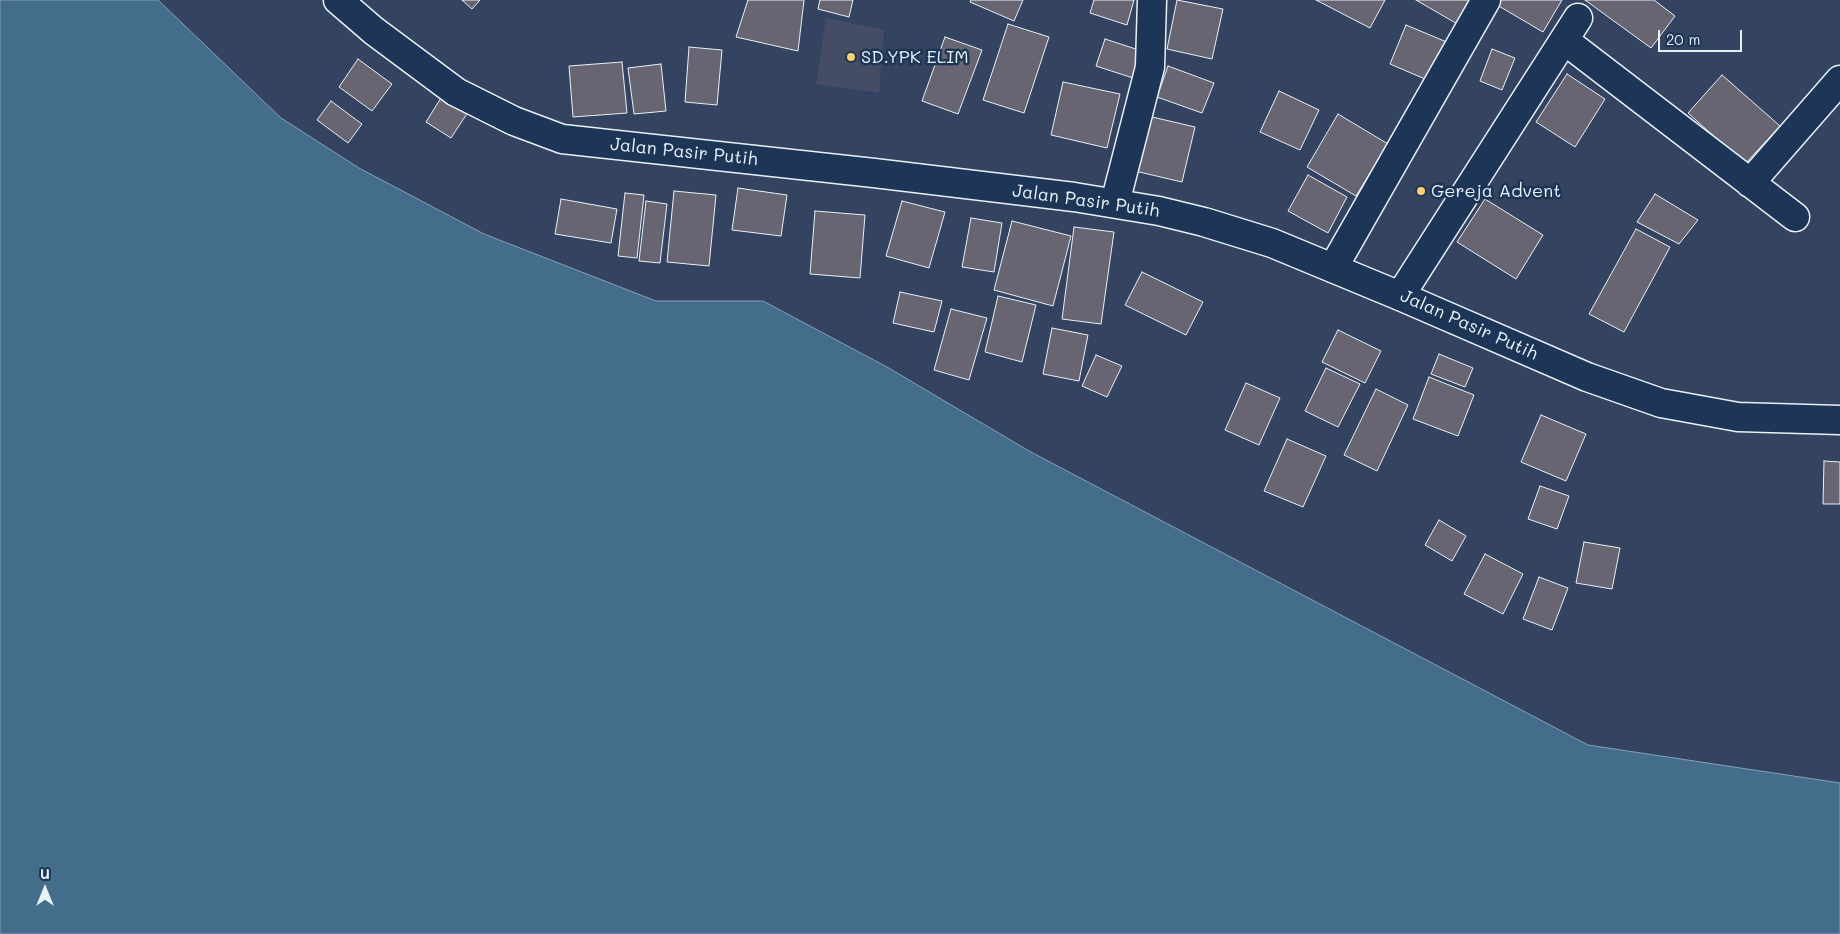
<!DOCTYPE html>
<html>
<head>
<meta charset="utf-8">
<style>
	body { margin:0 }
	#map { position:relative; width:1840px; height:934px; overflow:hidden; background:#34435f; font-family:Mali,sans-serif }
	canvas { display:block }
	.north { position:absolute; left:20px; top:864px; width:50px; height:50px; -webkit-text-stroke:4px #1d3557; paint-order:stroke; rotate:0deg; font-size:14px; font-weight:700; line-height:20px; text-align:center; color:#e8f1f8 }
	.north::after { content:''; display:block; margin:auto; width:18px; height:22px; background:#e8f1f8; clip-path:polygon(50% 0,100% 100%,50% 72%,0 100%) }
	.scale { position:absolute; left:1658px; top:30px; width:84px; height:22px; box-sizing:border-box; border:2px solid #e8f1f8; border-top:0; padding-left:6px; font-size:15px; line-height:18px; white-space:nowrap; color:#e8f1f8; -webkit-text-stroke:4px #1d3557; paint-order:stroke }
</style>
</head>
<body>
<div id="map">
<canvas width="1840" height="934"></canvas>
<div class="north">U</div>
<div class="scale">20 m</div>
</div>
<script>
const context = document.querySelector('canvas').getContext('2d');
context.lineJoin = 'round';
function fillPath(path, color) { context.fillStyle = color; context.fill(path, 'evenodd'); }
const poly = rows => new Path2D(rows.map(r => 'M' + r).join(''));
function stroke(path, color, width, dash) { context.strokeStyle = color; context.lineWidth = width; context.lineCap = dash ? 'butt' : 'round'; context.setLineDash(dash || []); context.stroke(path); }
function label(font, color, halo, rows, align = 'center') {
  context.font = font + ' Mali,sans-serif'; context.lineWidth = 5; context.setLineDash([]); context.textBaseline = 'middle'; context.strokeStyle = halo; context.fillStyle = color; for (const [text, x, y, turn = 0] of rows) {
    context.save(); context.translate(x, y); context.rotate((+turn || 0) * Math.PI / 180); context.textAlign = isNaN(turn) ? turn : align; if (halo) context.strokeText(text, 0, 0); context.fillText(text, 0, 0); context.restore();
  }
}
const built = poly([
	[826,18,884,30,879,93,816,84]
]);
const water = poly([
	[0,0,158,0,281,118,359,168,484,234,656,301,763,301,887,367,1029,451,1588,745,1840,783,1840,934,0,934,0,0]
]);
const building = poly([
	[462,0,480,0,472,9,462,0],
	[748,0,804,0,798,51,736,37,748,0],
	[820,0,853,0,849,17,818,9,820,0],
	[971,0,1023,0,1014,21,970,2,971,0],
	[1094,0,1134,0,1127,25,1090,13,1094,0],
	[1177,0,1223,9,1212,59,1167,49,1177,0],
	[1316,0,1385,0,1370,28,1316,0],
	[1416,0,1473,0,1459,25,1416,0],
	[1501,0,1562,0,1543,32,1497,5,1501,0],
	[1585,0,1654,0,1675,16,1651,48,1585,0],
	[1008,24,1049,37,1024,113,983,100,1008,24],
	[1406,25,1449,43,1432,82,1390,64,1406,25],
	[945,37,982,50,958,114,922,101,945,37],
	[1105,39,1145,52,1136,79,1096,66,1105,39],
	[689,47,722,50,717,105,685,102,689,47],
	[1492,49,1515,58,1502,90,1480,81,1492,49],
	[358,59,392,84,372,111,339,87,358,59],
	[622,62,627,113,573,117,569,66,622,62],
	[661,64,666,111,634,114,628,68,661,64],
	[1168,66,1214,83,1202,113,1157,97,1168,66],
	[1567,74,1605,99,1575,147,1536,122,1567,74],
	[1722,75,1780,126,1745,164,1688,113,1722,75],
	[1063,82,1120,94,1107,148,1051,135,1063,82],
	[1279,91,1319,110,1300,150,1260,132,1279,91],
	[444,93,470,109,451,138,426,122,444,93],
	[331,101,362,124,348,143,317,120,331,101],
	[1338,114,1388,144,1356,196,1307,167,1338,114],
	[1148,116,1195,127,1182,182,1135,171,1148,116],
	[1308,175,1347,197,1328,233,1288,211,1308,175],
	[738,188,787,195,781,236,732,230,738,188],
	[674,191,716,195,709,266,667,262,674,191],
	[625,193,644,195,637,258,618,256,625,193],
	[1655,194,1698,220,1679,244,1637,222,1655,194],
	[561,199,617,209,611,243,555,234,561,199],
	[1485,199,1543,235,1516,279,1457,242,1485,199],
	[646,201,667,204,660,263,639,261,646,201],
	[902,201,945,212,929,268,886,256,902,201],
	[815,211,865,215,860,278,810,274,815,211],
	[971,218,1002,223,994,272,962,267,971,218],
	[1012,221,1071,236,1053,306,994,290,1012,221],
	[1074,227,1114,232,1101,324,1062,319,1074,227],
	[1636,229,1670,247,1624,332,1589,314,1636,229],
	[1142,272,1203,302,1186,335,1125,305,1142,272],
	[900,292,942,301,934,332,893,323,900,292],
	[998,296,1036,305,1022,362,985,352,998,296],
	[951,309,987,318,969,380,934,370,951,309],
	[1052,328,1088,335,1079,381,1043,374,1052,328],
	[1338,330,1381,351,1365,383,1322,362,1338,330],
	[1439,354,1473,368,1465,387,1431,374,1439,354],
	[1096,355,1122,366,1107,397,1082,386,1096,355],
	[1326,368,1360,384,1338,427,1305,411,1326,368],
	[1429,377,1474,395,1458,436,1413,419,1429,377],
	[1246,383,1280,398,1259,445,1225,430,1246,383],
	[1376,389,1408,405,1377,471,1344,455,1376,389],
	[1541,415,1586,434,1566,481,1521,462,1541,415],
	[1287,439,1326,456,1303,507,1264,491,1287,439],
	[1824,461,1840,462,1840,504,1823,504,1824,461],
	[1540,486,1569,496,1557,529,1528,519,1540,486],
	[1439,520,1466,536,1452,561,1425,545,1439,520],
	[1584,542,1620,548,1612,589,1576,583,1584,542],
	[1485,554,1523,574,1503,614,1464,594,1485,554],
	[1539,577,1568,588,1552,630,1523,619,1539,577]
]);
const street = poly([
	[1564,40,1795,217],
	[1750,183,1840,80],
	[1115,203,1150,67,1152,0],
	[1333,268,1486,0],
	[1400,296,1578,18]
]);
const secondary = poly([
	[338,0,374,31,456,92,514,121,562,139,874,173,1074,197,1159,211,1204,222,1272,243,1400,296,1587,377,1661,403,1738,417,1840,420]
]);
const markers = [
	[851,57,5,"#ffd166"],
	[1421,191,5,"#ffd166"]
];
const poiNames = [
	["SD.YPK ELIM",861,57],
	["Gereja Advent",1431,191]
];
const streetNames = [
	["Jalan Pasir Putih",684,152,6],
	["Jalan Pasir Putih",1086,201,8],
	["Jalan Pasir Putih",1469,325,24]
];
fillPath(built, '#444d65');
fillPath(water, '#436d8b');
stroke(water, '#85a2b7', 1);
fillPath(building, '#686573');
stroke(building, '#e8f1f8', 1);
stroke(street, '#e8f1f8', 31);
stroke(secondary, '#e8f1f8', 31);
stroke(street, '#1d3557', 28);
stroke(secondary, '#1d3557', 28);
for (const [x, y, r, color] of markers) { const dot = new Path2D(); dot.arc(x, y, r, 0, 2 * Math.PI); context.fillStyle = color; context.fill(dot); stroke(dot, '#1d3557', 2); }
label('18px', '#e8f1f8', '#1d3557', poiNames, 'left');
label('18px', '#e8f1f8', '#1d3557', streetNames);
</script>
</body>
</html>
